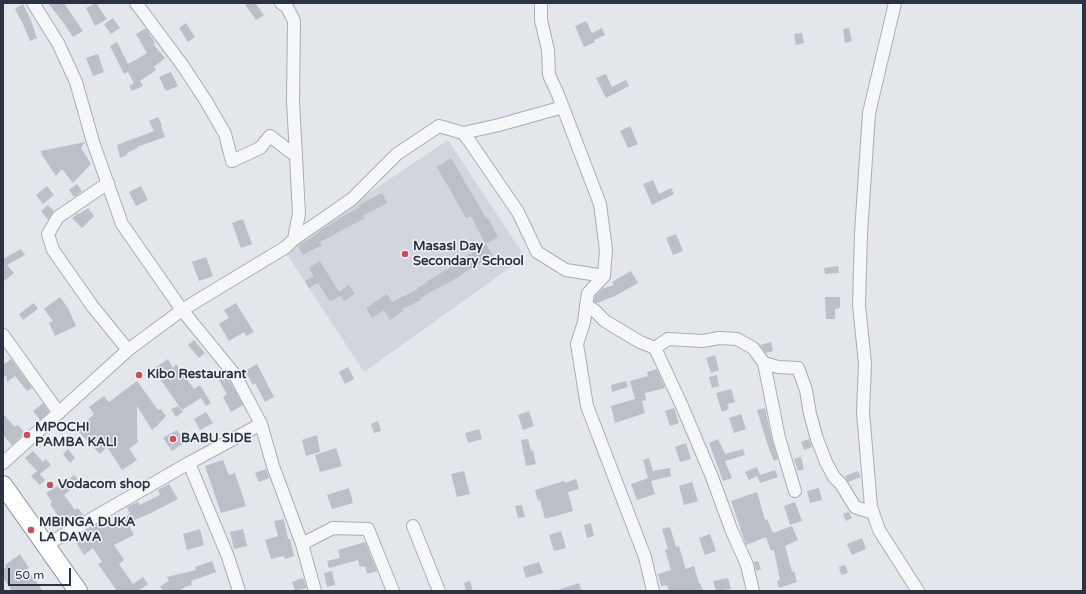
<!DOCTYPE html>
<html>
<head>
<meta charset="utf-8">
<style>
	body { margin:0 }
	#map { position:relative; width:1086px; height:594px; overflow:hidden; background:#e3e6eb; font-family:"Varela Round",sans-serif }
	canvas { display:block }
	.frame { position:absolute; inset:0; border:4px solid #2b3343; pointer-events:none }
	.scale { position:absolute; left:8px; top:568px; width:63px; height:18px; box-sizing:border-box; border:2px solid #2b3343; border-top:0; padding-left:5px; font-size:12px; line-height:14px; white-space:nowrap; color:#2b3343; -webkit-text-stroke:3px #f3f5f8; paint-order:stroke }
</style>
</head>
<body>
<div id="map">
<canvas width="1086" height="594"></canvas>
<div class="frame"></div>
<div class="scale">50 m</div>
</div>
<script>
const context = document.querySelector('canvas').getContext('2d');
context.lineJoin = 'round';
function fillPath(path, color) { context.fillStyle = color; context.fill(path, 'evenodd'); }
const poly = rows => new Path2D(rows.map(r => 'M' + r).join(''));
function stroke(path, color, width, dash) { context.strokeStyle = color; context.lineWidth = width; context.lineCap = dash ? 'butt' : 'round'; context.setLineDash(dash || []); context.stroke(path); }
function label(font, color, halo, rows, align = 'center') {
  context.font = font + ' "Varela Round",sans-serif'; context.lineWidth = 3; context.setLineDash([]); context.textBaseline = 'middle'; context.strokeStyle = halo; context.fillStyle = color; for (const [text, x, y, turn = 0] of rows) {
    context.save(); context.translate(x, y); context.rotate((+turn || 0) * Math.PI / 180); context.textAlign = isNaN(turn) ? turn : align; if (halo) context.strokeText(text, 0, 0); context.fillText(text, 0, 0); context.restore();
  }
}
const built = poly([
	[448,140,525,257,364,372,284,250]
]);
const building = poly([
	[48,3,64,3,83,31,73,37,63,22],
	[96,3,107,19,95,26,86,8],
	[244,3,255,3,264,15,256,20],
	[23,4,30,18,37,38,30,41,23,24,15,9],
	[113,18,120,28,111,34,104,24],
	[586,21,592,33,602,28,605,35,594,40,595,42,584,47,575,26],
	[186,23,195,37,188,42,179,28],
	[146,28,155,43,153,44,165,58,154,67,156,70,140,81,143,86,132,91,129,86,134,83,128,72,124,74,110,46,117,42,128,64,137,59,147,53,136,34],
	[849,28,852,41,845,43,843,29],
	[802,33,804,43,796,45,794,34],
	[98,54,104,72,93,76,86,58],
	[171,72,178,86,166,91,159,77],
	[606,74,612,87,626,80,629,86,606,98,596,78],
	[158,117,162,125,161,126,165,137,137,147,138,148,127,153,127,155,120,158,117,145,154,131,149,121],
	[630,126,638,144,628,148,620,131],
	[85,142,81,148,91,164,73,183,62,169,56,176,42,155,41,151],
	[451,158,486,218,488,218,498,237,485,244,471,216,466,218,437,167],
	[653,180,659,194,671,188,674,194,652,205,643,184],
	[77,184,82,191,74,197,69,190],
	[47,186,54,195,43,204,36,195],
	[141,186,148,200,136,206,129,192],
	[382,193,387,203,363,216,365,218,320,242,322,245,303,255,298,246,299,245,318,233,322,229,338,220,338,219,360,207,359,205],
	[48,205,54,211,48,220,41,211],
	[88,208,94,216,82,228,72,218,78,213,79,214],
	[243,219,252,244,241,248,232,223],
	[676,234,683,251,673,255,666,238],
	[486,244,493,256,462,274,462,275,420,298,421,300,402,309,403,311,390,320,384,310,372,318,366,308,387,294,392,302,418,289,417,288,428,282,427,281,458,263,457,262],
	[21,249,25,255,7,265,14,273,3,282,3,259],
	[206,257,213,276,199,281,192,262],
	[320,261,339,292,349,285,355,294,344,301,340,296,330,302,318,283,309,288,305,281,314,276,309,268],
	[838,266,839,273,825,274,824,268],
	[631,271,638,283,615,296,597,303,594,301,595,296,602,289,614,285,612,282],
	[60,297,68,308,76,326,55,336,49,323,53,321,44,309],
	[825,297,840,297,840,308,835,309,835,319,826,319],
	[34,303,38,309,23,320,19,314],
	[236,303,254,332,246,336,244,332,229,341,219,324,229,318,224,310],
	[194,340,205,353,199,358,188,345],
	[771,342,773,351,766,353,760,345],
	[715,355,719,370,711,373,706,358],
	[11,359,32,388,27,391,15,376,7,382,6,375,3,378,3,365],
	[168,359,173,368,176,364,194,389,200,385,211,403,206,406,201,398,182,410,153,369],
	[257,364,274,397,265,402,255,383,253,385,245,371],
	[348,367,354,379,345,384,339,372],
	[657,369,665,388,645,393,646,400,642,401,645,413,615,423,611,406,635,399,630,381,648,376,647,372],
	[224,373,229,379,243,405,231,412,223,397,227,394,217,377],
	[717,375,719,386,712,388,709,377],
	[137,381,158,410,161,409,166,416,156,427,156,426,152,430,137,406,137,440,139,441,129,449,137,460,122,470,107,447,100,454,77,430,94,414,89,407,104,396,109,402],
	[626,381,628,387,612,392,611,385],
	[731,389,735,402,727,404,729,409,722,412,716,393],
	[43,403,49,412,40,420,33,411],
	[178,406,183,412,176,417,171,409],
	[674,408,679,423,670,426,665,411],
	[765,408,772,440,778,459,774,461,769,449,757,410],
	[529,411,534,426,523,430,518,415],
	[206,412,213,423,200,430,194,419],
	[3,414,15,427,18,425,25,433,12,445,3,435],
	[741,414,746,429,734,433,729,418],
	[378,421,381,431,374,433,371,424],
	[479,429,482,439,468,443,465,433],
	[177,430,185,442,172,451,163,438],
	[317,435,320,452,306,456,302,440],
	[528,439,531,451,533,450,536,464,526,466,521,440],
	[718,439,725,454,743,449,745,455,725,461,732,478,723,481,709,443],
	[809,439,812,447,804,450,801,442],
	[686,443,691,459,680,462,675,447],
	[336,448,342,466,320,472,315,455],
	[68,449,75,458,70,463,63,454],
	[33,451,43,462,46,459,51,465,40,474,45,480,40,485,31,476,37,471,38,472,25,458],
	[801,457,804,469,798,471,794,459],
	[649,458,653,471,670,468,671,476,651,481,655,494,637,500,631,484,648,478,643,460],
	[223,460,229,475,235,473,246,506,221,513,205,466],
	[757,467,760,475,775,470,778,477,760,483,757,476,749,480,745,472],
	[266,469,269,478,259,482,255,473],
	[464,471,470,494,457,497,451,474],
	[858,471,861,477,848,482,845,476],
	[74,475,80,481,64,495,75,510,78,508,83,515,65,526,50,504,52,502,46,493,57,486,59,488],
	[576,479,579,489,568,492,573,511,545,519,540,500,538,501,535,490,564,481,565,483],
	[692,482,698,501,684,505,679,486],
	[169,484,178,499,151,513,128,523,134,535,114,545,124,560,119,564,133,584,143,577,148,584,138,591,117,591,98,564,102,562,93,548,84,555,73,538,101,522,104,527,130,514,127,507,138,502,140,505,160,495,158,490],
	[349,488,353,503,332,509,327,495],
	[819,488,822,500,810,503,807,491],
	[757,492,765,520,767,519,773,533,792,526,798,540,785,546,792,572,794,571,797,582,779,588,777,581,780,580,774,550,771,551,766,537,746,545,731,501],
	[795,502,802,521,790,525,784,506],
	[522,505,525,517,518,518,515,506],
	[849,512,852,518,846,521,843,514],
	[284,519,288,539,290,539,294,556,285,559,284,556,271,559,265,540,278,536,274,521],
	[591,523,594,536,587,538,584,525],
	[670,527,676,547,679,546,685,567,686,569,694,566,699,583,700,583,703,591,669,591,667,585,661,586,658,574,671,570,665,550,668,549,662,529],
	[200,529,204,545,187,550,183,534],
	[243,529,247,546,234,549,230,532],
	[561,531,566,548,554,551,549,535],
	[710,534,716,551,705,555,699,538],
	[862,538,866,549,852,555,847,544],
	[365,542,377,571,367,574,365,566,360,567,358,560,329,568,327,561,340,558,338,550],
	[20,554,29,568,27,569,43,591,12,591,3,578,3,569,6,567,5,565],
	[212,561,216,572,191,581,192,585,185,587,179,591,163,591,160,586,169,581,167,577,196,570,195,567],
	[758,561,761,569,756,571,754,562],
	[539,562,543,573,526,578,523,567],
	[845,565,848,573,841,575,839,567],
	[332,571,335,585,327,587,324,573],
	[303,578,307,588,295,591,292,582],
	[728,578,731,589,716,591,713,581],
	[470,581,473,591,466,591,464,583],
	[579,583,582,591,559,591,558,590]
]);
const minor = poly([
	[33,3,58,43,76,82,93,142,122,224,182,310,235,375,261,424,273,466,302,544,315,591],
	[136,3,183,66,206,101,225,134,232,161,260,148,270,136,292,153,296,154],
	[541,3,541,20,548,50,549,75,557,92,600,204,606,250,604,276,588,293,584,322,577,344,587,406,645,557,653,591],
	[895,3,869,113,861,233,859,305,865,364,863,412,871,507,879,530,918,591],
	[463,133,499,125,563,107],
	[108,183,58,217,48,234,53,250,93,307,128,350],
	[294,239,352,199,397,154,439,126,463,133,470,142,518,212,537,252,566,270,604,276],
	[586,305,594,310,605,321,640,342,655,348,668,339,703,341,719,338,737,339,753,348,764,363,778,367,798,368,806,390,810,414,817,439,826,462,834,477,841,484,855,507,873,513],
	[3,335,59,413],
	[655,348,682,406,712,477,731,529,747,565,753,591],
	[764,363,779,438,795,491],
	[3,463,128,350,182,310,286,247,294,239,299,214,293,100,294,21,287,7,281,3],
	[189,463,228,557,239,591],
	[413,526,439,591],
	[302,544,333,528,368,529,393,591],
	[46,545,189,463,261,424]
]);
const highway = poly([
	[3,485,78,591]
]);
const markers = [
	[405,254,4,"#cb4d5a"],
	[139,375,4,"#cb4d5a"],
	[27,435,4,"#cb4d5a"],
	[173,439,4,"#cb4d5a"],
	[50,485,4,"#cb4d5a"],
	[31,530,4,"#cb4d5a"]
];
const poiNames = [
	["Masasi Day",413,247],
	["Secondary School",413,262],
	["Kibo Restaurant",147,375],
	["MPOCHI",35,428],
	["PAMBA KALI",35,443],
	["BABU SIDE",181,439],
	["Vodacom shop",58,485],
	["MBINGA DUKA",39,523],
	["LA DAWA",39,538]
];
fillPath(built, '#d1d5dd');
fillPath(building, '#bbbfc8');
stroke(minor, '#a8adb5', 14);
stroke(highway, '#8b93a1', 20);
stroke(minor, '#f6f7f9', 12);
stroke(highway, '#fff', 18);
for (const [x, y, r, color] of markers) { const dot = new Path2D(); dot.arc(x, y, r, 0, 2 * Math.PI); context.fillStyle = color; context.fill(dot); stroke(dot, '#f3f5f8', 1.5); }
label('bold 13px', '#2b3343', '#f3f5f8', poiNames, 'left');
</script>
</body>
</html>
